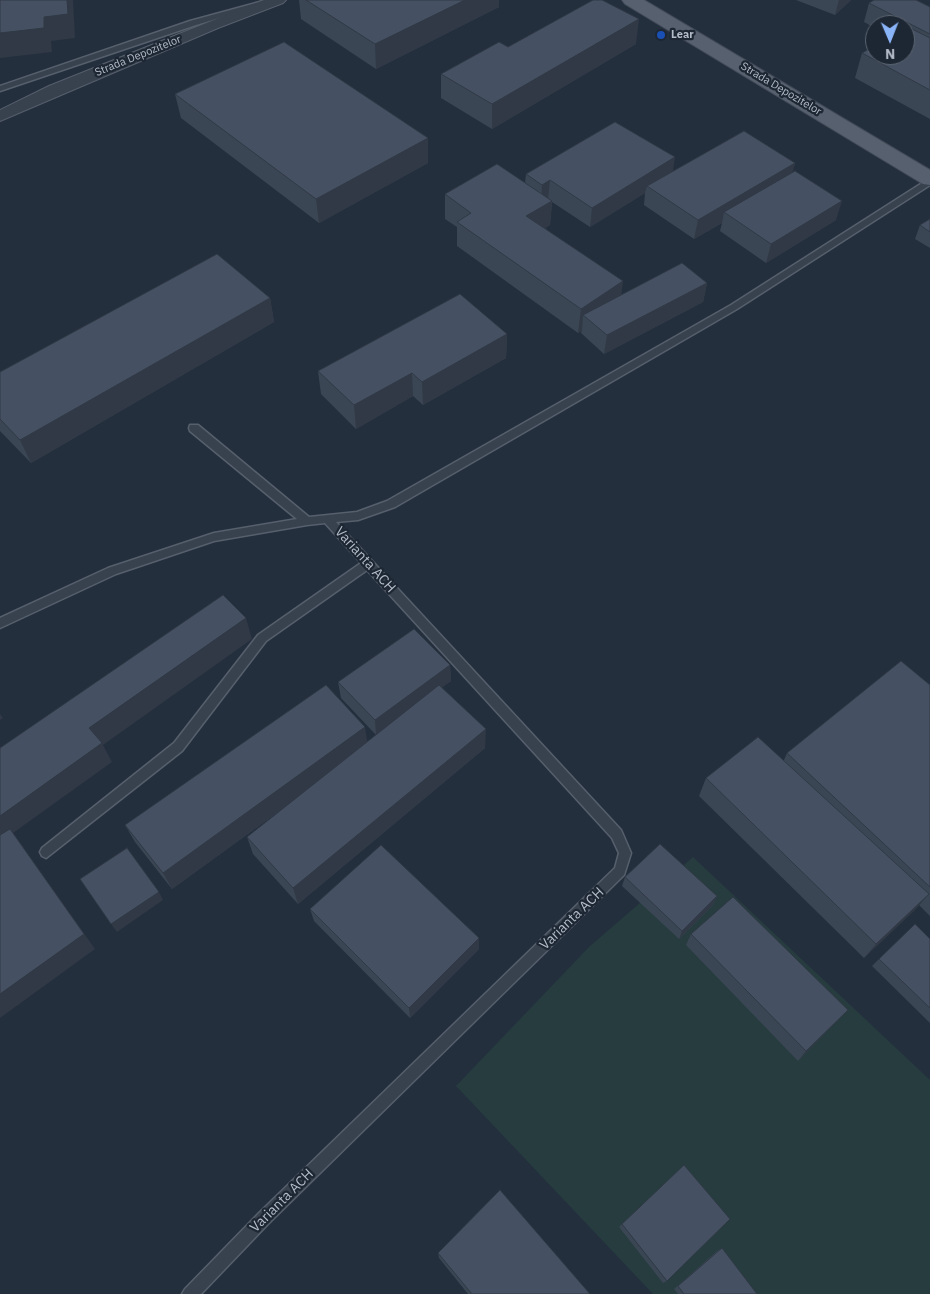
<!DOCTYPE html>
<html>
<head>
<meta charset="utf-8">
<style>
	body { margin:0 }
	#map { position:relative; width:930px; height:1294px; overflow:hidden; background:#242f3e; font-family:"IBM Plex Sans",sans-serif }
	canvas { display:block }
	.north { position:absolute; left:865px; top:15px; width:50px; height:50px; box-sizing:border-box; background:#1d2633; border:1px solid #59626f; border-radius:50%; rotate:179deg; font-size:14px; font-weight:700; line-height:20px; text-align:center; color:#b4bcc9 }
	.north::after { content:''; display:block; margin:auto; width:18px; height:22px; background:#8ab4f8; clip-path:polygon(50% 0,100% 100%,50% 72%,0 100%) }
</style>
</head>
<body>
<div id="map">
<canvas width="930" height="1294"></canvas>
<div class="north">N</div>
</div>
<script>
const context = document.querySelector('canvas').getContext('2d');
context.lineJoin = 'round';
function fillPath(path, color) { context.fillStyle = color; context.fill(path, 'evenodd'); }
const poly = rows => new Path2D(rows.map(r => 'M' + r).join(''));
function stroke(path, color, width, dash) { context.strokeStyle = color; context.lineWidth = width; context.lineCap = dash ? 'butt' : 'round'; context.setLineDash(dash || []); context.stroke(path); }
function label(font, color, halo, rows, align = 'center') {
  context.font = font + ' "IBM Plex Sans",sans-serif'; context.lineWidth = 4.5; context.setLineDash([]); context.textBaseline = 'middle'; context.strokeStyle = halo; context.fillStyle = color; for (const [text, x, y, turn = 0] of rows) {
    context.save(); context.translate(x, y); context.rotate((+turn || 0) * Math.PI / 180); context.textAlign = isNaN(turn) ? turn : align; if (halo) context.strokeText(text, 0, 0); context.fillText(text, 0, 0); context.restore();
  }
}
const green = poly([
	[693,857,930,1080,930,1294,653,1294,456,1086,589,947]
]);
const lane = poly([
	[267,0,279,0,196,25,0,91,0,86,190,21,267,0],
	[930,178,930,185,737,309,395,507,358,520,336,522,621,830,631,853,624,875,269,1223,201,1294,182,1294,185,1289,259,1213,615,868,619,853,612,838,367,570,266,641,182,751,46,858,42,856,40,852,42,848,174,743,258,635,361,563,325,523,307,525,214,541,116,574,0,628,0,618,108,568,214,533,297,519,190,431,189,428,190,425,198,425,309,517,357,512,387,501,731,305,930,178]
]);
const street = poly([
	[264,0,286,0,283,3,218,28,0,121,0,110,49,86,264,0]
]);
const primary = poly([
	[622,0,644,0,930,170,930,185,923,184,625,4,622,0]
]);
const wall = poly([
	[299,0,499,0,499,7,376,69,301,19],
	[796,0,851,0,835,15],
	[869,3,930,7,930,119,855,78,862,53,905,55,905,25,875,25,875,28,864,22],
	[636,44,492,129,441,98,441,74,508,47],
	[175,94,428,138,428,163,319,223,181,118],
	[795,163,792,172,836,220,766,263,720,231,722,223,694,239,644,205,645,193,590,227,552,202,550,225,545,228,621,295,707,283,703,302,604,354,581,333,582,331,578,333,457,246,457,227,445,219,445,194,525,183,526,174,673,171],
	[930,219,930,248,915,239,920,225],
	[270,298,274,322,31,463,0,431,0,372],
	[507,334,506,358,423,405,413,396,356,429,321,394,318,371],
	[450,665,451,681,442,687,485,748,298,904,253,854,247,837,296,799,172,889,135,842,125,825,367,742,376,735,341,698,338,682],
	[930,685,930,916,919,905,864,958,699,796,706,778,784,760,787,753],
	[625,877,717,896,713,905,679,939,622,886],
	[310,909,479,949,410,1018,314,921],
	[691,934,838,1020,798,1061,686,945],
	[930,939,930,1023,872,966,879,959],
	[622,1224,667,1281,663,1283,619,1227],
	[722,1248,757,1294,678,1294,674,1289,717,1251],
	[438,1253,590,1294,468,1294,439,1258]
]);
const shadedWall = poly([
	[67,0,73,0,75,38,51,41,52,52,0,58,0,33,44,17],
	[465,0,499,0,499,7,376,69,375,44],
	[839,0,851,0,835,15],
	[639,19,636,44,492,129,492,104],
	[428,138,428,163,319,223,316,199],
	[675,157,672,177,647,186,645,193,590,227,592,208],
	[795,163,790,182,724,212,722,223,694,239,698,220],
	[550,180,548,200,541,204,542,185],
	[552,201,550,225,525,240,526,216],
	[842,201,836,220,766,263,771,244],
	[623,281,620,305,583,315,582,331,578,333,581,309],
	[707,283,703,302,604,354,607,335],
	[270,298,274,322,31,463,20,440],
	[507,334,506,358,423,405,422,382],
	[412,373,413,396,356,429,354,405],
	[246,618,252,639,103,745,112,762,13,833,95,949,0,1018,0,816,89,728],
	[450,665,451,681,376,735,375,720],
	[0,714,3,718,0,720],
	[365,727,368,746,172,889,163,873],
	[486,729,485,748,298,904,293,888],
	[159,892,163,900,117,932,111,924],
	[929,894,915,910,864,958,876,944],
	[717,896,713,905,679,939,682,931],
	[479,938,479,949,410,1018,409,1008],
	[848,1010,838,1020,798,1061,806,1051]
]);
const building = poly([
	[0,0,67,0,68,14,44,17,44,28,0,33,0,0],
	[306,0,465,0,375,44,306,0],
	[593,0,602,0,639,19,492,104,441,74,499,42,508,47,593,0],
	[874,0,916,0,930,7,930,34,869,3,874,0],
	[908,27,930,38,930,90,862,53,875,46,875,55,905,55,905,29,908,27],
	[284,42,428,138,316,199,175,94,284,42],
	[615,122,675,157,592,208,550,180,542,185,526,174,615,122],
	[744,131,795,163,698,220,647,186,744,131],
	[497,164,552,201,526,216,623,281,581,309,457,222,471,213,445,194,497,164],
	[795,171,842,201,771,244,724,212,795,171],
	[930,219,930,232,920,225,930,219],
	[217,254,270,298,20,440,0,419,0,372,217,254],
	[682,263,707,283,607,335,583,315,682,263],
	[460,294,507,334,422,382,412,373,354,405,318,371,460,294],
	[223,595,246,618,89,728,102,743,0,816,0,748,223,595],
	[414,629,450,665,375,720,338,682,414,629],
	[901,661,930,685,930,887,787,753,901,661],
	[326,685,365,727,163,873,125,825,326,685],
	[439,685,486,729,293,888,247,837,439,685],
	[758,737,929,894,876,944,706,778,758,737],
	[10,829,84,934,0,994,0,835,10,829],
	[660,844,717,896,682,931,625,877,660,844],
	[381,845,479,938,409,1008,310,909,381,845],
	[127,848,159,892,111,924,80,879,127,848],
	[733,897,848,1010,806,1051,691,934,733,897],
	[915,924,930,939,930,1008,879,959,915,924],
	[684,1165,730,1219,667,1281,622,1224,684,1165],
	[500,1190,590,1294,472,1294,438,1253,500,1190],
	[722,1248,757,1294,684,1294,678,1286,722,1248]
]);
const markers = [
	[661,35,5,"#1a4fb4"]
];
const farPoinames = [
	["Lear",671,35]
];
const farStreetnames = [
	["Strada Depozitelor",138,56,-22],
	["Strada Depozitelor",781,89,31]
];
const streetNames = [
	["Varianta ACH",365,560,48],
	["Varianta ACH",572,919,-44],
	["Varianta ACH",282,1201,-45]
];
fillPath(green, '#263c3f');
stroke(lane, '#565f6c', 3);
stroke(street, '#565f6c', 2);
stroke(primary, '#414a57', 2);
fillPath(lane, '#38414e');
fillPath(street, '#38414e');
fillPath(primary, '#56606e');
fillPath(wall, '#3b4654');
fillPath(shadedWall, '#303945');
fillPath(building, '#455162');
stroke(building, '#303945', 1);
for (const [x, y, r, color] of markers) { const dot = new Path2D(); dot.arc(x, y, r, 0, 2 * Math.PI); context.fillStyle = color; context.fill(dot); stroke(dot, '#1d2633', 2); }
label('bold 11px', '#b4bcc9', '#1d2633', farPoinames, 'left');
label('11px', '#b4bcc9', '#1d2633', farStreetnames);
label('14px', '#b4bcc9', '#1d2633', streetNames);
</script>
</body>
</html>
